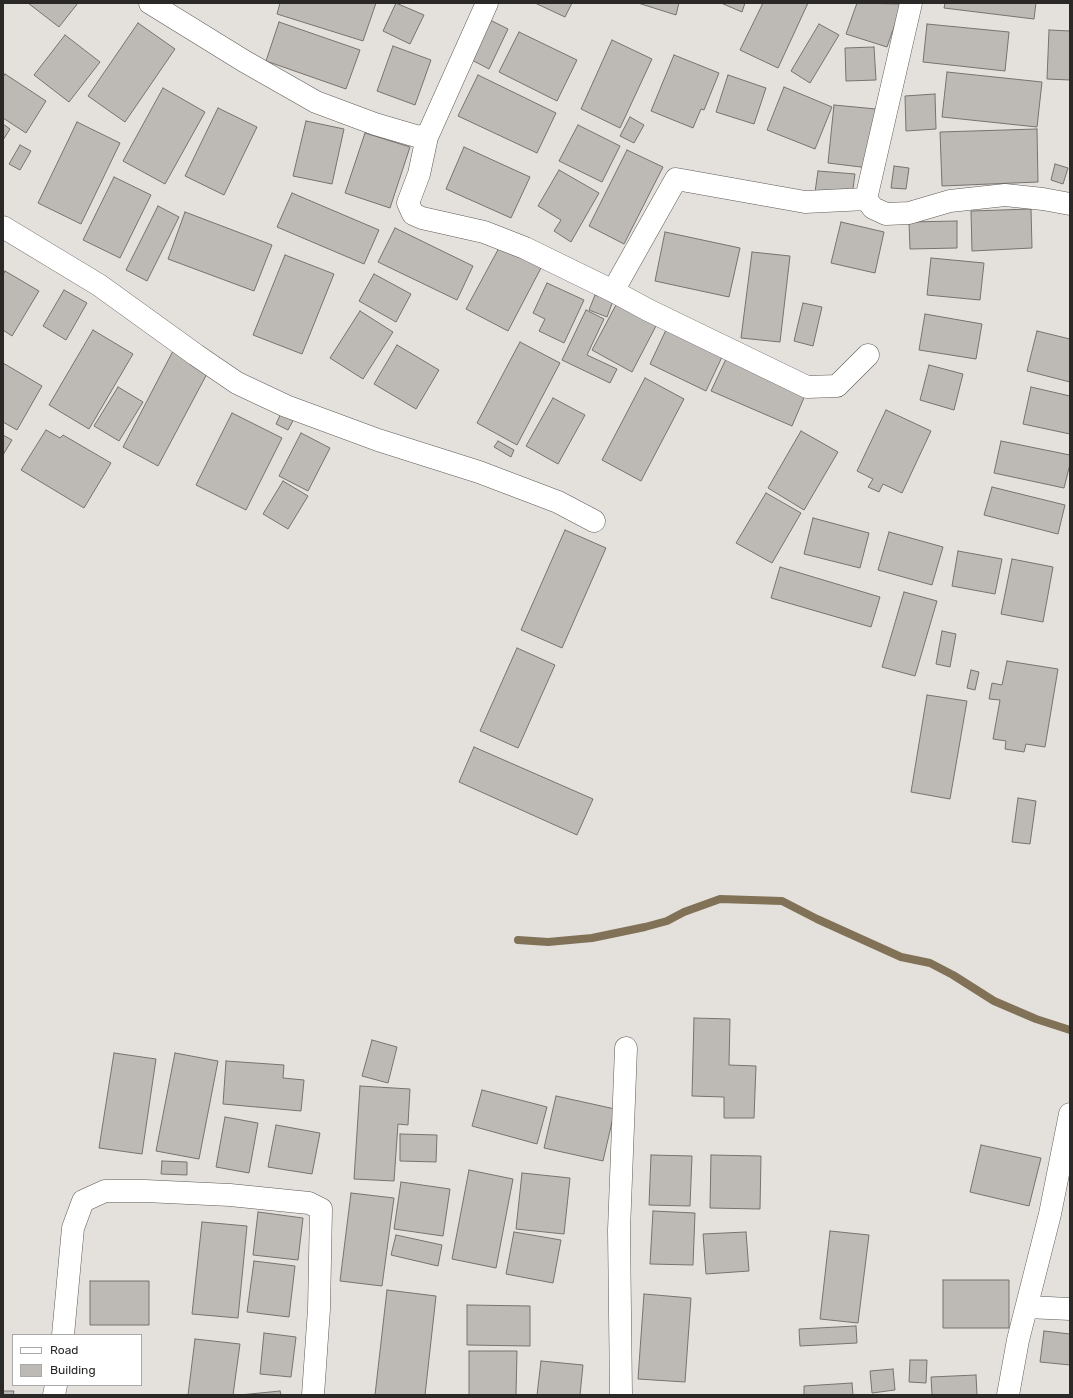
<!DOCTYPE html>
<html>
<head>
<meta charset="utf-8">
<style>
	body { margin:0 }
	#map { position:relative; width:1073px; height:1398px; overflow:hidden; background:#e4e1dc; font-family:Rubik,sans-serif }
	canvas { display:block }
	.frame { position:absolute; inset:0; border:4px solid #2b2927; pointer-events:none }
	.legend { position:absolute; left:12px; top:1334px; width:130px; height:52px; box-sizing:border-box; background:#fff; border:1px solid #aaa9a9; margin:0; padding:5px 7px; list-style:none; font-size:12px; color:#2b2927 }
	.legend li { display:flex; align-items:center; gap:8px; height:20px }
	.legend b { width:20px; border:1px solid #aaa9a9 }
</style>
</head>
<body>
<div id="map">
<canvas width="1073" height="1398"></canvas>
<div class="frame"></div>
<ul class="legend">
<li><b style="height:5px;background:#fff"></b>Road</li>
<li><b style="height:11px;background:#bdbab5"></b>Building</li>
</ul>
</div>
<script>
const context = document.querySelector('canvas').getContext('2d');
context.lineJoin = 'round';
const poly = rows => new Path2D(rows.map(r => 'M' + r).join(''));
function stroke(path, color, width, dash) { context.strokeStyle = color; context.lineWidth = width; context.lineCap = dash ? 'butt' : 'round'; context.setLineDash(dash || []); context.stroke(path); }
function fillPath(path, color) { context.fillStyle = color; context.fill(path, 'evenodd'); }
const stream = poly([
	[518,940,548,942,592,938,645,927,667,921,684,912,720,899,782,901,817,919,901,957,930,963,953,975,994,1001,1036,1019,1070,1030]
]);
const building = poly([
	[28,3,78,3,59,27,28,3],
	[280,3,376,3,363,41,277,14,280,3],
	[396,3,424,15,410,44,383,31,396,3],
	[535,3,572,3,565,17,535,3],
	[638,3,679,3,676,15,638,3],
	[721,3,745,3,742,12,721,3],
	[763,3,808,3,778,68,740,50,763,3],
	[857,3,902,4,887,47,846,34,857,3],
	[945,3,1036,3,1034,19,944,8,945,3],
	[488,19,508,29,489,69,468,58,488,19],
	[279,22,360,50,346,89,266,61,279,22],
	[138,23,175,49,125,122,88,96,138,23],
	[819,24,839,35,810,83,791,71,819,24],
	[927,24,1009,32,1005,71,923,62,927,24],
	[1049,30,1070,31,1070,80,1047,79,1049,30],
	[519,32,577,60,557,101,499,72,519,32],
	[65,35,100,62,69,102,34,75,65,35],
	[612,40,652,59,620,128,581,109,612,40],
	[393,46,431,60,415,105,377,91,393,46],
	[874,47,876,80,846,81,845,48,874,47],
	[674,55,719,73,704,110,701,109,693,128,651,111,674,55],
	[947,72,1042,82,1037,127,942,117,947,72],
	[5,74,46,101,26,133,3,118,3,77,5,74],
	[478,75,556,113,537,153,458,116,478,75],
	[728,75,766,88,754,124,716,112,728,75],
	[784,87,832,107,815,149,767,130,784,87],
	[163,88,205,112,165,184,123,161,163,88],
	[935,94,936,129,906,131,905,96,935,94],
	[834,105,876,109,869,168,828,163,834,105],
	[218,108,257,127,224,195,185,176,218,108],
	[630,117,644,125,634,143,620,136,630,117],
	[306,121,344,129,332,184,293,176,306,121],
	[77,122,120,143,81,224,38,203,77,122],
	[3,124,10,129,3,140,3,124],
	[578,125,620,146,602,182,559,161,578,125],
	[1037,129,1038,182,942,186,940,132,1037,129],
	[365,133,410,147,390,208,345,193,365,133],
	[20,145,31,151,20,170,9,164,20,145],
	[464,147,530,177,511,218,446,189,464,147],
	[627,150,663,167,624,244,589,226,627,150],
	[1055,164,1068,168,1063,184,1051,180,1055,164],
	[894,166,909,168,906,189,891,188,894,166],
	[559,170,599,193,571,242,554,231,561,220,538,206,559,170],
	[818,171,855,174,852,196,815,192,818,171],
	[114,177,151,195,120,258,83,240,114,177],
	[292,193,379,230,364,264,277,227,292,193],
	[158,206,179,217,147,281,126,270,158,206],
	[1031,209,1032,248,972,251,971,211,1031,209],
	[185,212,272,245,254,291,168,259,185,212],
	[957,221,957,248,910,249,909,222,957,221],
	[841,222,884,232,875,273,831,263,841,222],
	[395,228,473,266,457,300,378,262,395,228],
	[665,232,740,248,729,297,655,281,665,232],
	[500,246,541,268,508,331,466,309,500,246],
	[752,252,790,256,780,342,741,338,752,252],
	[285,255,334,274,302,354,253,335,285,255],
	[931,258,984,263,980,300,927,295,931,258],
	[5,271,39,291,12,336,3,330,3,275,5,271],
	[374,274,411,294,396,322,359,301,374,274],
	[547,283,584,300,564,343,539,331,545,319,533,313,547,283],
	[64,290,87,303,66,340,43,326,64,290],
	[595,295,613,301,607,317,589,310,595,295],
	[617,303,657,324,632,372,592,350,617,303],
	[803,303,822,307,813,346,794,341,803,303],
	[586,310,604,319,587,355,617,369,610,383,562,360,586,310],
	[360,311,393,332,363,379,330,358,360,311],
	[925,314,982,324,976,359,919,350,925,314],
	[93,330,133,354,89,429,49,405,93,330],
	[666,330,722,357,706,391,650,364,666,330],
	[1037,331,1070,339,1070,382,1027,371,1037,331],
	[520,342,560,363,517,445,477,423,520,342],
	[397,345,439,370,416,409,374,384,397,345],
	[173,351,209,370,158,466,123,447,173,351],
	[726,359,806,393,792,426,711,391,726,359],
	[3,363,42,386,17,430,3,422,3,363],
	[929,365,963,374,954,410,920,400,929,365],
	[645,378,684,399,641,481,602,460,645,378],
	[118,387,143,402,119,441,94,426,118,387],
	[1031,387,1070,396,1070,434,1023,424,1031,387],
	[553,398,585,415,558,464,526,446,553,398],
	[283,409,296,415,288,430,276,424,283,409],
	[886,410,931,431,902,493,883,484,879,492,868,487,873,479,857,471,886,410],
	[232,413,282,438,246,510,196,485,232,413],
	[46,430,60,438,63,435,111,463,84,508,21,470,46,430],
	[801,431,838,452,804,510,768,488,801,431],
	[301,433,330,448,308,491,279,476,301,433],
	[3,435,12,440,3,455,3,435],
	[498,441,514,450,511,457,494,447,498,441],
	[1001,441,1070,455,1070,464,1064,488,994,473,1001,441],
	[283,481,308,496,288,529,263,514,283,481],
	[992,487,1065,505,1058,534,984,515,992,487],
	[766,493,801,513,772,563,736,543,766,493],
	[813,518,869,533,860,568,804,554,813,518],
	[565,530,606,548,562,648,521,630,565,530],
	[889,532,943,547,932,585,878,570,889,532],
	[958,551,1002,559,995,594,952,586,958,551],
	[1012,559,1053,567,1043,622,1001,614,1012,559],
	[780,567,880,597,871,627,771,598,780,567],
	[904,592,937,601,915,676,882,667,904,592],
	[942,631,956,634,950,667,936,664,942,631],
	[517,648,555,665,518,748,480,731,517,648],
	[1007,661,1058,669,1045,747,1026,744,1024,752,1005,749,1006,741,993,739,1000,700,989,699,992,683,1002,685,1007,661],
	[971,670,979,672,975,690,967,688,971,670],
	[927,695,967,701,950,799,911,792,927,695],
	[474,747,593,799,577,835,459,782,474,747],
	[1018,798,1036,801,1030,844,1012,842,1018,798],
	[694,1018,730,1019,729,1065,756,1066,754,1118,724,1118,724,1097,692,1096,694,1018],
	[372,1040,397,1047,388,1083,362,1076,372,1040],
	[114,1053,156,1059,142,1154,99,1148,114,1053],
	[175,1053,218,1061,199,1159,156,1151,175,1053],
	[226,1061,284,1065,283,1078,304,1080,301,1111,223,1104,226,1061],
	[360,1086,410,1089,408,1125,398,1124,394,1181,354,1179,360,1086],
	[482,1090,547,1107,537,1144,472,1126,482,1090],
	[556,1096,615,1109,603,1161,544,1148,556,1096],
	[225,1117,258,1123,249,1173,216,1167,225,1117],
	[276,1125,320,1133,312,1174,268,1167,276,1125],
	[400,1134,437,1135,436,1162,400,1161,400,1134],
	[981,1145,1041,1158,1029,1206,970,1192,981,1145],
	[651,1155,692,1156,690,1206,649,1205,651,1155],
	[711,1155,761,1156,760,1209,710,1208,711,1155],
	[162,1161,187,1162,187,1175,161,1174,162,1161],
	[469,1170,513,1179,496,1268,452,1259,469,1170],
	[522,1173,570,1178,564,1234,516,1229,522,1173],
	[401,1182,450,1189,443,1236,394,1229,401,1182],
	[351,1193,394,1198,382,1286,340,1281,351,1193],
	[653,1211,695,1213,693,1265,650,1264,653,1211],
	[258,1212,303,1218,298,1260,253,1255,258,1212],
	[202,1222,247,1226,238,1318,192,1314,202,1222],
	[830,1231,869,1235,858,1323,820,1319,830,1231],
	[514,1232,561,1240,553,1283,506,1274,514,1232],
	[746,1232,749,1271,706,1274,703,1234,746,1232],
	[396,1235,442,1245,438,1266,391,1255,396,1235],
	[254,1261,295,1266,289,1317,247,1312,254,1261],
	[943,1280,1009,1280,1009,1328,943,1328,943,1280],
	[90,1281,149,1281,149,1325,90,1325,90,1281],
	[387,1290,436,1296,425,1395,375,1395,387,1290],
	[644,1294,691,1298,685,1382,638,1379,644,1294],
	[467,1305,530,1306,530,1346,467,1345,467,1305],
	[856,1326,857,1343,800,1346,799,1329,856,1326],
	[1044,1331,1070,1334,1070,1365,1040,1362,1044,1331],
	[264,1333,296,1337,291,1377,260,1374,264,1333],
	[195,1339,240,1344,233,1395,188,1395,195,1339],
	[469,1351,517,1351,516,1395,469,1395,469,1351],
	[910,1360,927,1360,926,1383,909,1382,910,1360],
	[541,1361,583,1365,580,1395,537,1395,541,1361],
	[893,1369,895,1390,872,1393,870,1371,893,1369],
	[976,1375,977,1395,932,1395,931,1377,976,1375],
	[852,1383,853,1395,804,1395,804,1386,852,1383],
	[3,1391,14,1391,13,1395,3,1395,3,1391],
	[280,1391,281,1395,240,1395,280,1391]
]);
const minor = poly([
	[150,3,244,61,316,102,375,124,416,136,427,137,419,174,408,203,413,214,422,218,484,232,525,248,613,291,648,310,807,387,837,386,868,355],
	[427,137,487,3],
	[866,199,873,208,886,214,909,213,950,201,1005,195,1043,199,1070,204],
	[866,199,911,3],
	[3,227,99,285,196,355,237,383,286,406,378,440,479,472,558,502,594,521],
	[613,291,676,179,805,202,866,199],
	[1027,1307,1070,1309],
	[63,1335,73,1228,83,1201,105,1191,145,1191,230,1195,309,1203,321,1209,319,1309,313,1395],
	[54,1395,56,1385],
	[621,1395,619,1230,626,1048],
	[1008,1395,1018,1340,1050,1214,1070,1114]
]);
stroke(stream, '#817157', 8);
fillPath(building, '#bdbab5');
stroke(building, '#76736f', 1);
stroke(minor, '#5d5a56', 23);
stroke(minor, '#fff', 22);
</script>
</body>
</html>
